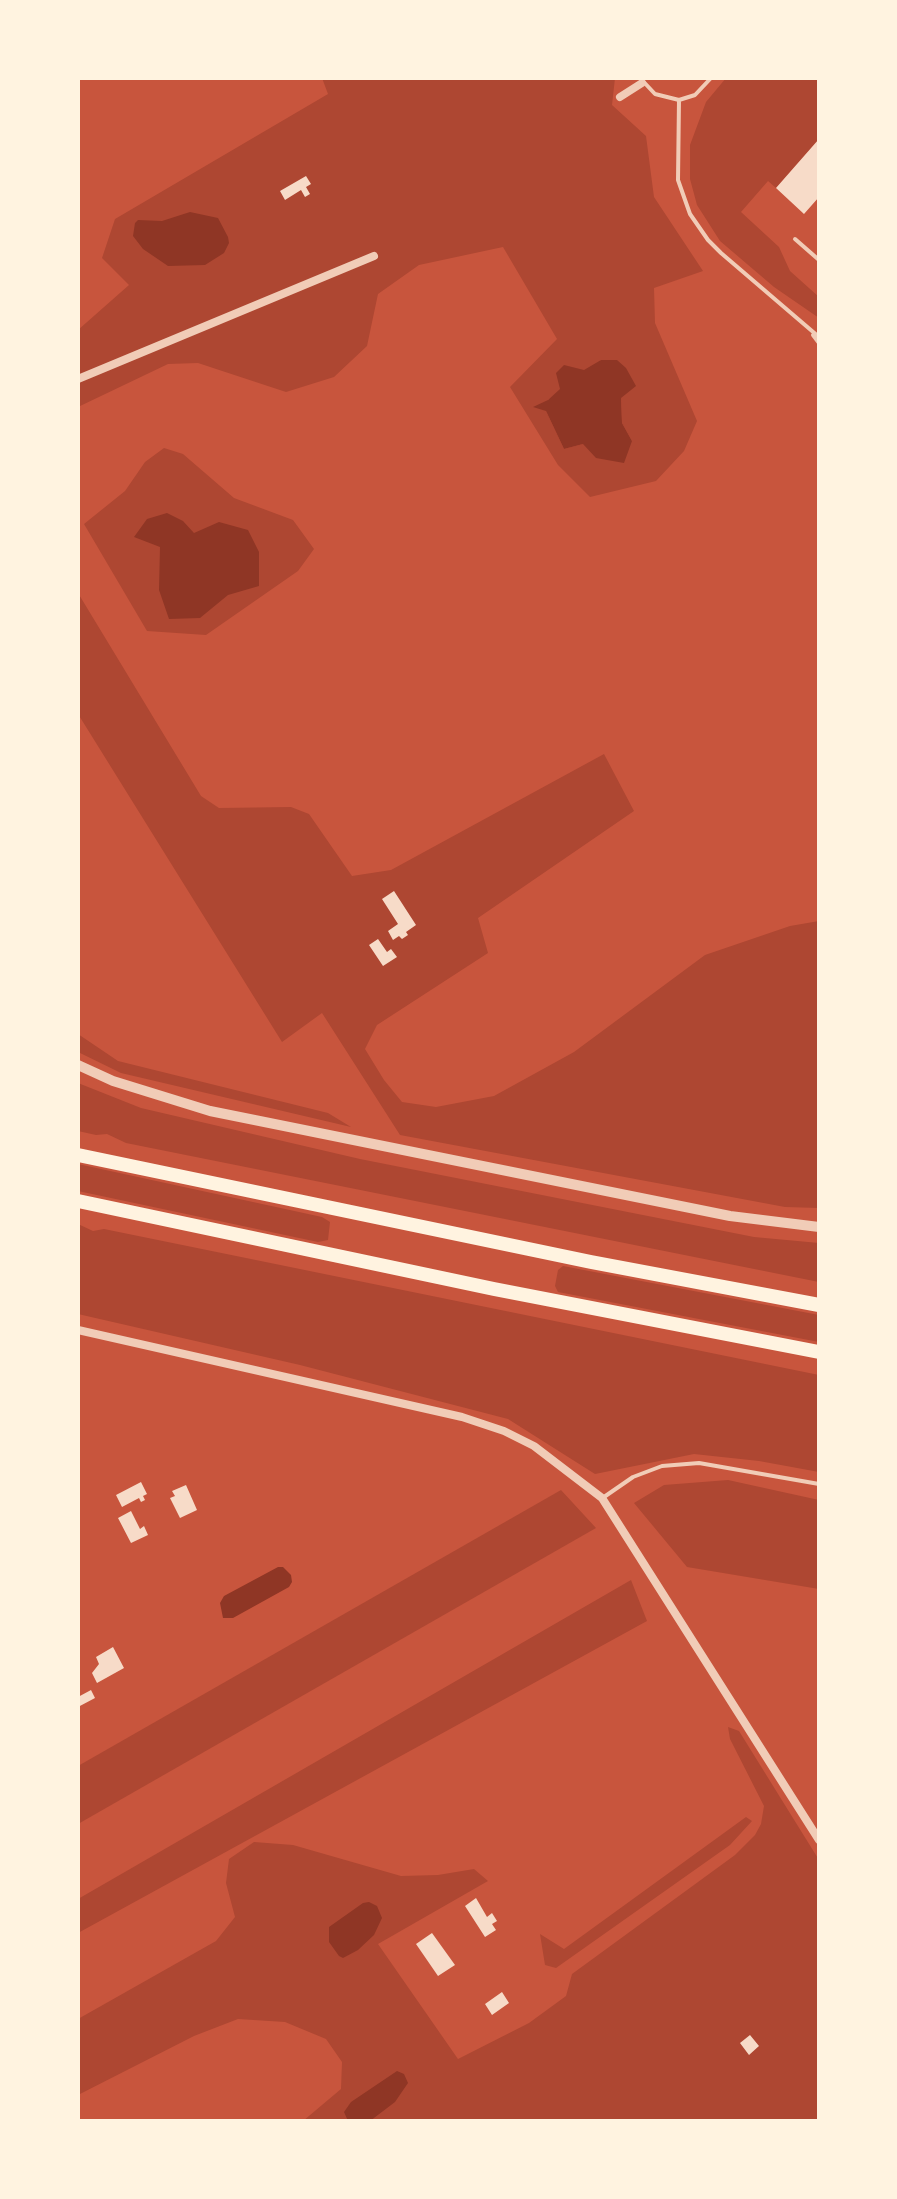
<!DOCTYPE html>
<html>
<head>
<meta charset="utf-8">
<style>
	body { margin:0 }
	#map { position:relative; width:897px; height:2199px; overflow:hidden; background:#c8553d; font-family:"DejaVu Sans",sans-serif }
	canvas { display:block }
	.frame { position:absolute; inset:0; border:80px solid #fff3e0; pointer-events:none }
</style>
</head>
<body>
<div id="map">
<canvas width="897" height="2199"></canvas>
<div class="frame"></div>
</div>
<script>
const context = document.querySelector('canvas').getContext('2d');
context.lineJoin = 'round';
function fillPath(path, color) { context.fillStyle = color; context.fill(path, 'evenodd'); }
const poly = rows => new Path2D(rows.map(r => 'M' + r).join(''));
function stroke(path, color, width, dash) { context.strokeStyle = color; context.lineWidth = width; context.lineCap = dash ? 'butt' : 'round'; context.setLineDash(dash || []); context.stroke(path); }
const green = poly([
	[322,78,615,78,612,105,646,136,654,197,703,271,654,288,655,323,697,421,684,451,656,481,590,497,558,465,510,387,557,339,503,247,419,265,378,294,367,346,334,377,286,392,198,363,168,364,78,407,78,330,129,285,102,258,115,219,328,94],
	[601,360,621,398,622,423,632,441,583,444,564,449,546,411,548,400],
	[726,78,819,78,819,139,776,188,768,181,741,212,779,247,790,271,819,297,819,318,774,287,720,241,697,205,690,179,690,145,706,102],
	[164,448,183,454,234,498,293,520,314,549,298,571,206,635,147,631,84,524,125,491,145,462],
	[78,593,201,796,219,808,291,807,309,814,352,876,391,870,604,754,634,811,478,918,488,953,377,1025,365,1049,384,1080,402,1102,436,1107,494,1096,574,1052,705,955,790,926,819,921,819,1208,785,1207,400,1135,322,1013,282,1042,78,714],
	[78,1034,118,1061,328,1113,351,1127,121,1073,78,1052],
	[78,1083,141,1108,360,1159,754,1237,819,1243,819,1282,126,1143,107,1134,96,1135,78,1131],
	[78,1164,322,1217,330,1222,328,1240,318,1242,78,1191],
	[78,1224,93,1231,104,1229,819,1375,819,1472,759,1461,694,1454,595,1474,508,1419,300,1365,78,1314],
	[563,1266,819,1315,819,1342,558,1292,555,1286,558,1270],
	[728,1480,819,1500,819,1589,687,1567,634,1503,664,1485],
	[561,1490,596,1528,78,1824,78,1766],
	[631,1580,647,1621,78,1933,78,1899],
	[728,1727,739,1731,819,1860,819,2121,303,2121,341,2089,342,2062,326,2039,285,2022,238,2019,194,2036,78,2095,78,2019,216,1941,235,1917,226,1883,229,1859,254,1842,293,1845,401,1876,438,1875,474,1869,488,1881,378,1944,458,2059,529,2023,566,1996,572,1974,735,1855,755,1835,761,1824,764,1806,730,1739],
	[746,1817,752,1821,730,1845,556,1968,545,1965,540,1934,564,1949]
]);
const water = poly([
	[190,212,218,218,228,237,229,243,224,253,205,265,168,266,143,249,133,236,135,223,138,220,162,221],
	[601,360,617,360,626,368,636,386,621,398,622,423,632,441,624,463,596,458,583,444,564,449,546,411,533,407,548,400,560,389,556,373,564,365,584,370],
	[167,513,183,521,194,533,219,522,248,530,259,552,259,586,228,595,200,618,169,619,159,590,160,547,134,537,147,519],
	[278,1567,283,1567,291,1575,292,1582,289,1587,233,1618,223,1618,220,1603,224,1596],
	[369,1902,377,1906,382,1918,374,1935,358,1950,343,1958,339,1956,329,1942,329,1927,363,1903],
	[397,2071,404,2074,408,2083,395,2102,370,2121,348,2121,344,2112,351,2102]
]);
const building = poly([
	[819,139,819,197,804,214,776,188],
	[306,176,311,184,306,187,310,194,305,197,301,190,285,200,280,191],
	[394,891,416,925,406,932,408,935,402,939,399,936,393,940,388,931,398,924,382,899],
	[378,939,387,952,391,949,397,957,383,966,369,945],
	[141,1482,147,1494,143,1496,145,1500,141,1502,139,1498,122,1507,116,1495],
	[186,1485,197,1510,180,1518,170,1498,175,1496,172,1491],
	[131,1511,140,1529,144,1526,148,1535,131,1543,118,1518],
	[113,1647,124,1668,97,1683,92,1673,99,1664,96,1657],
	[91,1690,95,1698,78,1707,78,1697],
	[476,1898,487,1917,492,1913,497,1921,492,1924,496,1930,485,1937,465,1906],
	[432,1933,455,1965,438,1976,416,1944],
	[502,1992,509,2003,492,2015,485,2004],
	[750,2035,759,2046,749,2055,740,2043]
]);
const service = poly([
	[640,78,655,94,679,100,695,95,711,78],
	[679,100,678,180,690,214,708,240,721,253,819,337],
	[795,239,819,260],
	[813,335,819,343],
	[604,1497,633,1477,662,1466,699,1463,819,1484]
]);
const minor = poly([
	[620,97,642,83],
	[78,379,374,256],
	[78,1330,462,1417,504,1431,534,1446,602,1498,819,1840]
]);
const tertiary = poly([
	[78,1065,113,1081,210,1111,730,1216,819,1227]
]);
const motorway = poly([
	[78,1155,591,1262,819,1305],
	[78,1201,494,1289,819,1352]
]);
fillPath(green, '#ae4732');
fillPath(water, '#8f3625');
fillPath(building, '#f7dbc8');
stroke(service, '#f1ccb7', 4);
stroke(minor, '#f1ccb7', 8);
stroke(tertiary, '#f1ccb7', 10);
stroke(motorway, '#fff3e0', 14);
</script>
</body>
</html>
